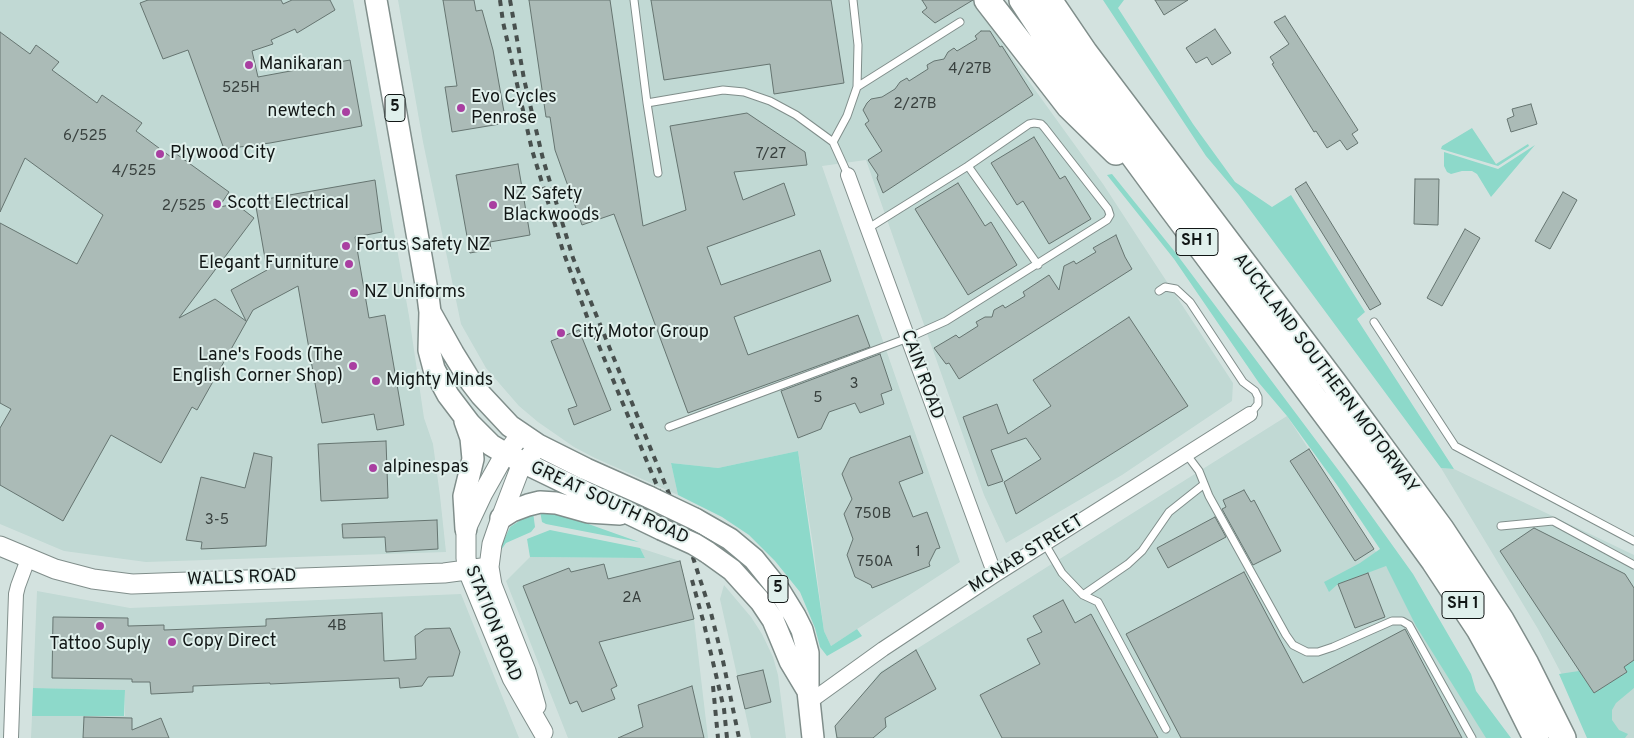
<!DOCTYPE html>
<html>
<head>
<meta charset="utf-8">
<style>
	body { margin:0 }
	canvas { display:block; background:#d3e2df }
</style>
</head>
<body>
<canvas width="1634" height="738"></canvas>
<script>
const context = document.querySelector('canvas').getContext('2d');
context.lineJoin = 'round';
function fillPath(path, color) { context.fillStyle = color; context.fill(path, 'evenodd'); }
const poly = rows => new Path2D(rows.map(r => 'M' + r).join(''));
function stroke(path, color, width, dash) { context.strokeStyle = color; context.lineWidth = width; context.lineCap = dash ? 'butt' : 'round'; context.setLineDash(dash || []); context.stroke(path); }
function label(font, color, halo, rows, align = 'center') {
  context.font = font + ' Overpass,sans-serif'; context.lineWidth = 4; context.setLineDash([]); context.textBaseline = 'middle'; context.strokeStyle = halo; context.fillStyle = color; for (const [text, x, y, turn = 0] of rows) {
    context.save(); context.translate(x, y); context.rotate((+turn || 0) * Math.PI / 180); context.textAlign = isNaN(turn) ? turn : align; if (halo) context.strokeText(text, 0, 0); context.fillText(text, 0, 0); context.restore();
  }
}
const built = poly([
	[0,0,353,0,409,316,424,418,433,444,440,496,446,552,146,562,64,551,0,524],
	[398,0,973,0,1012,58,1103,184,1233,383,1232,401,1122,475,1006,543,984,495,866,160,822,166,960,562,831,646,824,631,813,545,798,451,718,468,671,463,678,495,595,458,574,447,538,422,519,406,486,368,461,324,423,142],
	[1287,416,1374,549,1504,738,836,738,835,729,880,672],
	[1441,468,1454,469,1634,555,1634,738,1595,738,1538,629],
	[640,548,680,561,694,619,708,738,568,738,506,581,530,557,645,558],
	[724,585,751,617,762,634,773,657,778,675,786,738,751,738,720,599],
	[37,591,130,608,461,594,519,738,31,738,32,716,125,716,125,690,33,688]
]);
const green = poly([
	[1103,0,1124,0,1118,8,1193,124,1235,182,1272,207,1291,195,1365,312,1357,319,1454,469,1441,468,1239,195,1206,156],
	[1472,128,1496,164,1528,144,1529,146,1498,166,1441,149,1442,146],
	[1535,145,1491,197,1477,174,1472,171,1462,171,1451,174,1447,172,1444,166,1444,152,1498,169],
	[1112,174,1175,252,1345,479,1413,574,1471,674,1476,691,1511,738,1486,738,1416,626,1386,566,1338,584,1329,592,1324,582,1360,563,1380,549,1337,485,1287,416,1259,383,1174,259,1107,175],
	[798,451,824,631,831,646,857,629,862,636,827,656,820,647,815,628,800,592,775,561,749,535,722,517,678,495,671,463,718,468],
	[540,511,566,516,639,542,546,524,542,522],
	[533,512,535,527,531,532,506,543,501,550,503,542,510,527],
	[550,530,640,548,645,558,530,557,527,539],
	[1634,660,1634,688,1616,703,1612,710,1612,720,1619,730,1628,734,1625,738,1587,738,1559,674,1579,671,1594,693,1627,672,1624,667],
	[33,688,125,690,124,716,32,716]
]);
const building = poly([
	[148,0,281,0,283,4,292,0,330,0,335,10,297,33,295,29,271,40,273,44,252,51,258,77,350,60,362,126,270,143,224,149,188,50,163,59,140,3,148,0],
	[443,0,474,0,476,11,482,10,493,50,506,123,452,132,445,87,457,86,443,0],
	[529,0,610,0,643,226,686,210,670,126,747,113,805,152,807,165,734,172,743,200,784,183,795,215,707,247,721,285,820,250,831,281,734,317,748,355,858,315,870,347,688,413,614,214,582,225,555,150,550,117,546,117,529,0],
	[651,0,831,0,844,83,774,94,770,64,664,80,651,0],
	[922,0,973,0,935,23,922,12,927,8,922,0],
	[1155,0,1188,0,1164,15,1155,0],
	[1285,16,1358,130,1352,134,1358,143,1347,150,1340,140,1327,148,1316,131,1314,132,1272,64,1274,63,1270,57,1289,44,1274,22,1285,16],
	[1215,29,1231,53,1212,65,1207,57,1196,63,1186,48,1215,29],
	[981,31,990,31,1000,47,1002,46,1033,95,883,193,877,178,878,175,868,160,882,151,865,124,869,121,863,110,867,103,871,99,882,97,895,89,900,82,907,78,909,81,928,69,927,65,934,61,944,59,948,52,954,48,957,51,977,39,975,36,981,31],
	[0,32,30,54,36,45,59,62,52,70,97,103,102,95,142,123,136,131,171,157,175,153,229,192,219,207,236,204,254,218,179,318,215,299,246,321,231,290,267,270,255,201,375,180,382,232,355,237,369,318,385,315,404,425,377,430,374,414,322,423,298,286,253,310,197,410,192,407,161,463,111,435,63,521,0,485,0,428,11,409,0,403,0,223,77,264,103,215,25,158,0,212,0,32],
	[1531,104,1537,124,1511,132,1507,119,1514,116,1512,109,1531,104],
	[1034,137,1060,179,1065,176,1091,219,1049,244,1023,201,1017,205,991,163,1034,137],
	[518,164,530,235,490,242,491,249,470,253,456,175,518,164],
	[1415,179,1439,179,1438,225,1414,224,1415,179],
	[1306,182,1381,304,1370,310,1295,189,1306,182],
	[958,183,985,226,991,222,1017,265,968,295,915,209,958,183],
	[1563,192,1577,200,1550,249,1535,241,1563,192],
	[1465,229,1480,238,1442,306,1427,298,1465,229],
	[1116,235,1125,257,1132,269,959,379,949,363,946,364,934,348,956,335,959,338,978,326,976,322,985,317,992,317,994,310,1003,305,1005,308,1025,296,1023,292,1049,275,1059,290,1064,266,1074,261,1076,264,1096,252,1093,248,1116,235],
	[1129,317,1188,406,1016,514,1004,482,1041,459,1026,438,991,450,1003,481,988,486,963,417,997,404,1008,434,1051,406,1033,380,1129,317],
	[579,330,611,410,574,425,568,409,577,406,551,341,579,330],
	[880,354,892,390,881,394,884,404,860,413,855,403,829,412,821,429,798,438,781,391,880,354],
	[910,436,923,473,899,482,913,517,927,512,940,548,936,549,929,563,930,566,872,588,871,585,855,577,847,555,853,539,844,514,852,499,842,474,850,458,910,436],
	[386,441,388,498,321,501,318,444,386,441],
	[1309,449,1374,549,1355,561,1290,461,1309,449],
	[254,453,272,457,266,546,201,549,202,542,186,540,201,477,245,488,254,453],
	[1244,490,1251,502,1254,500,1281,551,1253,565,1222,509,1226,507,1223,500,1244,490],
	[1215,517,1226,537,1168,568,1157,548,1215,517],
	[437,520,438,549,386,552,385,537,343,538,342,524,437,520],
	[1534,528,1625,574,1634,588,1634,660,1624,667,1627,672,1594,693,1500,551,1534,528],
	[680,561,694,619,599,642,617,686,611,689,615,699,582,712,577,701,570,704,523,586,569,568,571,572,604,564,608,579,680,561],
	[1244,572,1303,683,1405,629,1462,738,1181,738,1126,634,1244,572],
	[1368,573,1385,617,1355,628,1338,584,1368,573],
	[1063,600,1075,623,1091,614,1158,738,1002,738,980,695,1040,664,1027,639,1042,632,1033,616,1063,600],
	[382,613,384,661,416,659,415,636,425,629,450,628,460,652,453,676,428,677,422,686,400,688,399,678,270,684,270,683,193,686,193,692,151,694,150,682,132,682,132,679,52,678,53,617,128,618,128,626,164,625,164,630,266,626,266,619,382,613],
	[916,650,936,689,885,718,886,727,873,738,837,738,835,726,881,673,916,650],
	[763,670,771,702,745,709,737,676,763,670],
	[692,686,704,738,618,738,643,727,638,705,692,686],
	[84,717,132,718,132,730,161,718,169,738,83,738,84,717]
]);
const lane = poly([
	[634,0,647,103,658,173],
	[857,87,960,22],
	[647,103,723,90,744,92,770,101,796,115,833,142,848,175],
	[833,142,847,116,857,87,858,45,853,0],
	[968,166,1038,265],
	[1159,291,1165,287,1176,289,1190,302,1243,382,1255,391,1258,397,1258,404,1250,414],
	[1374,322,1455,446,1634,541],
	[669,427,908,338,946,321,1107,220,1110,215,1108,209,1044,127,1041,124,1034,123,1029,124,968,166,867,229],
	[1187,455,1199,471,1209,496,1286,635,1293,645,1307,652,1318,652,1333,647,1392,621,1402,621,1409,625,1472,738],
	[1501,526,1553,521,1634,565],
	[1045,544,1062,573,1083,595,1098,602,1166,729],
	[1083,595,1128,564,1142,551,1169,512,1203,485]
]);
const street = poly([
	[848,175,995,575],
	[808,703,883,649,995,575,1250,414],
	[11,738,16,594,18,586,28,559]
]);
const secondary = poly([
	[521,434,501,461,483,493,466,529,466,558,468,571,512,678,543,732],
	[533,452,519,471,501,518,492,544,489,567,492,585,526,671,536,706],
	[0,546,55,569,93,579,132,584,444,573,489,567]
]);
const primary = poly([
	[376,0,428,296,430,312,429,350,434,369,448,395,470,424,491,445,506,454,661,529],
	[430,312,453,353,471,382,481,395,510,426,538,445,586,469,649,497],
	[465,421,471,438,473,459,464,496,466,529],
	[501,518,512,511,528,505,540,502,556,503,588,512,620,514],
	[695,519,730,539,754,559,779,590,795,616,802,630,808,653,808,691,813,738],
	[707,552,732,570,761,602,773,620,790,661,808,691]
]);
const highway = poly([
	[987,0,1069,106,1116,152],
	[1022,0,1047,38,1171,207,1376,481,1434,561,1479,629,1505,676,1536,738],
	[1049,0,1085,53,1334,383,1441,529,1501,620,1526,664,1563,738]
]);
const rail = poly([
	[500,0,503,22,532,150,563,251,589,322,680,541],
	[510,0,524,79,543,159,573,258,685,533,711,613,723,661,739,738],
	[692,580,704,624,724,709,727,738],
	[713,686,718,738]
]);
const primaryBridge = poly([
	[649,497,695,519],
	[661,529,694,544,707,552]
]);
const markers = [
	[249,65,5,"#a93fa1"],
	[461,108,5,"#a93fa1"],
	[346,112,5,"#a93fa1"],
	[160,154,5,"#a93fa1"],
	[217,204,5,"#a93fa1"],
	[493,205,5,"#a93fa1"],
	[346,246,5,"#a93fa1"],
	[349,264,5,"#a93fa1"],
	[354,293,5,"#a93fa1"],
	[561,333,5,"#a93fa1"],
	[353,366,5,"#a93fa1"],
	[376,381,5,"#a93fa1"],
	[373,468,5,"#a93fa1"],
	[100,626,5,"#a93fa1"],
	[172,642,5,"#a93fa1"]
];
const numberNames = [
	["4/27B",970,70],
	["525H",241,89],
	["2/27B",915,105],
	["6/525",85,137],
	["7/27",771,155],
	["4/525",134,172],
	["2/525",184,207],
	["3",854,385],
	["5",818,399],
	["750B",873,515],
	["3-5",217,521],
	["1",918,553],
	["750A",875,563],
	["2A",632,599],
	["4B",337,627]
];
const shields = [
	[395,108,20],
	[1197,242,42],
	[778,589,20],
	[1463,605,42]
];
const shieldNames = [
	["5",395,108],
	["SH 1",1197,242],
	["5",778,589],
	["SH 1",1463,605]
];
const poiNames = [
	["Manikaran",259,65],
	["Evo Cycles",471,98],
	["Penrose",471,119],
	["newtech",336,112,"right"],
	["Plywood City",170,154],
	["NZ Safety",503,195],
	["Blackwoods",503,216],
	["Scott Electrical",227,204],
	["Fortus Safety NZ",356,246],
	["Elegant Furniture",339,264,"right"],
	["NZ Uniforms",364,293],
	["City Motor Group",571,333],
	["Lane's Foods (The",343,356,"right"],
	["English Corner Shop)",343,377,"right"],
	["Mighty Minds",386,381],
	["alpinespas",383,468],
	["Copy Direct",182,642],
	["Tattoo Suply",100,645,"center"]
];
const streetNames = [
	["AUCKLAND SOUTHERN MOTORWAY",1325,374,53],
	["CAIN ROAD",921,375,70],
	["GREAT SOUTH ROAD",609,504,25],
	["MCNAB STREET",1027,555,-32],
	["WALLS ROAD",242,579,-2],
	["STATION ROAD",492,624,68]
];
fillPath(built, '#c1d9d4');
fillPath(green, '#8dd9ca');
fillPath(building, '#abbbb7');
stroke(building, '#667571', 1);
stroke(lane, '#808e8b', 9);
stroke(street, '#808e8b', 16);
stroke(secondary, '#808e8b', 21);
stroke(primary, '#808e8b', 24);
stroke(highway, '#808e8b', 28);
stroke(lane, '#fff', 7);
stroke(street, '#fff', 14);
stroke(secondary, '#fff', 19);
stroke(primary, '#fff', 21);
stroke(highway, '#fff', 25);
stroke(rail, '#48504e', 4, [6, 6]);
stroke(primaryBridge, '#808e8b', 24, []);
stroke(primaryBridge, '#fff', 21);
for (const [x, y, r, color] of markers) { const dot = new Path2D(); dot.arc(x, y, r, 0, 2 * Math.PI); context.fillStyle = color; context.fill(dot); stroke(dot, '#e0f0ec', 2); }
label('15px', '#38403e', null, numberNames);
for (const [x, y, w] of shields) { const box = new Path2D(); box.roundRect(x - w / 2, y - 13.5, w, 27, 4); context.fillStyle = '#e0f0ec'; context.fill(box); stroke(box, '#121716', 1); }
label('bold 16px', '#121716', null, shieldNames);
label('18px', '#121716', '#e0f0ec', poiNames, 'left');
label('18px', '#121716', '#e0f0ec', streetNames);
</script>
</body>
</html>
